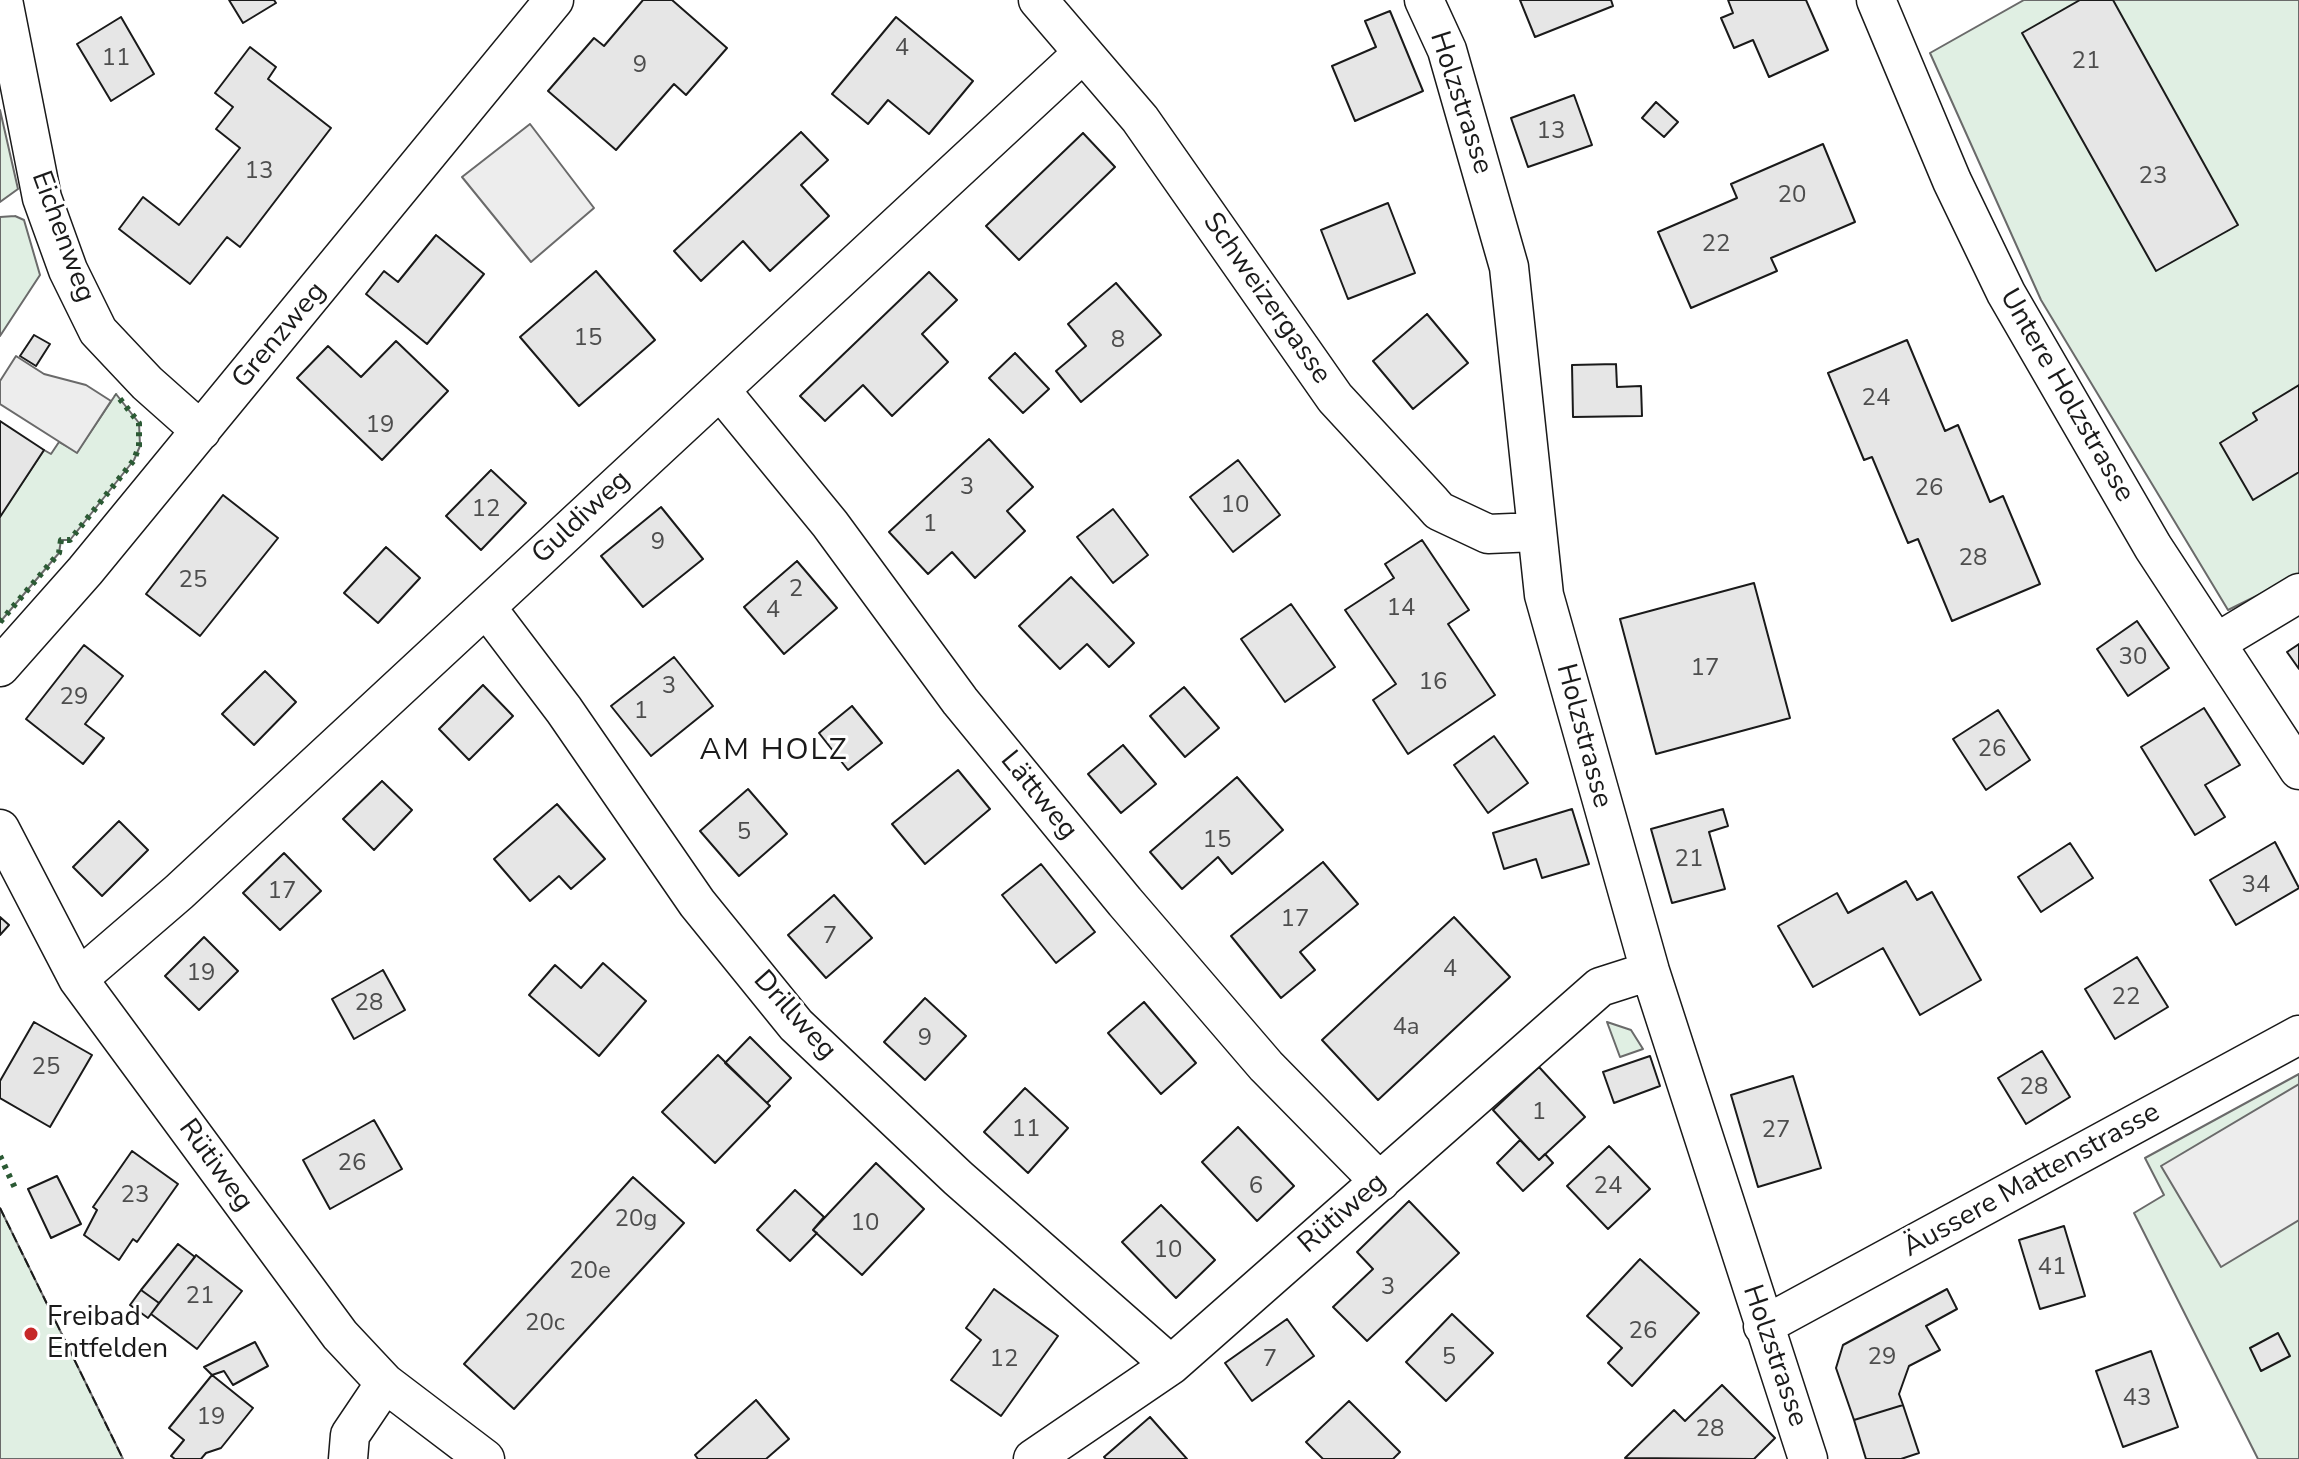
<!DOCTYPE html>
<html>
<head>
<meta charset="utf-8">
<style>
	body { margin:0 }
	canvas { display:block; background:#fff }
</style>
</head>
<body>
<canvas width="2299" height="1459"></canvas>
<script>
const context = document.querySelector('canvas').getContext('2d');
context.lineJoin = 'round';
function fillPath(path, color) { context.fillStyle = color; context.fill(path, 'evenodd'); }
const poly = rows => new Path2D(rows.map(r => 'M' + r).join(''));
function stroke(path, color, width, dash) { context.strokeStyle = color; context.lineWidth = width; context.lineCap = dash ? 'butt' : 'round'; context.setLineDash(dash || []); context.stroke(path); }
function label(font, color, halo, rows, align = 'center') {
  context.font = font + ' "Nunito Sans",sans-serif'; context.lineWidth = 6; context.setLineDash([]); context.textBaseline = 'middle'; context.strokeStyle = halo; context.fillStyle = color; for (const [text, x, y, turn = 0] of rows) {
    context.save(); context.translate(x, y); context.rotate((+turn || 0) * Math.PI / 180); context.textAlign = isNaN(turn) ? turn : align; if (halo) context.strokeText(text, 0, 0); context.fillText(text, 0, 0); context.restore();
  }
}
const green = poly([
	[2024,0,2299,0,2299,575,2228,610,2041,300,1930,53,2024,0],
	[0,110,18,189,0,202,0,110],
	[15,216,24,220,40,275,0,336,0,217,15,216],
	[116,394,139,423,140,446,134,460,70,540,61,540,59,553,0,622,0,516,44,450,51,454,59,442,77,452,116,394],
	[1607,1022,1631,1030,1643,1049,1620,1057,1607,1022],
	[2299,1074,2299,1459,2258,1459,2134,1213,2164,1195,2145,1158,2299,1074],
	[0,1208,123,1459,0,1459,0,1208]
]);
const parking = poly([
	[530,124,594,208,531,262,462,177,530,124],
	[16,356,44,374,86,385,111,401,77,453,0,404,0,381,16,356],
	[2299,1084,2299,1220,2221,1267,2161,1166,2299,1084]
]);
const building = poly([
	[229,0,274,0,276,3,243,23,229,0],
	[643,0,672,0,727,48,686,95,674,84,616,150,548,91,594,38,604,46,643,0],
	[1520,0,1611,0,1613,6,1535,37,1520,0],
	[1728,0,1806,0,1828,50,1769,77,1753,40,1734,48,1721,18,1733,13,1728,0],
	[2080,0,2113,0,2238,225,2156,271,2022,33,2080,0],
	[1390,11,1423,91,1355,121,1332,66,1376,47,1365,21,1390,11],
	[121,17,154,74,111,101,77,44,121,17],
	[896,17,973,81,929,134,888,100,868,124,832,94,896,17],
	[250,47,276,67,268,79,331,128,240,247,227,237,190,284,119,229,143,197,179,225,240,148,216,129,233,107,215,93,250,47],
	[1574,95,1592,145,1528,167,1511,118,1574,95],
	[1656,102,1678,122,1664,137,1642,118,1656,102],
	[801,132,828,160,801,185,829,216,770,271,743,241,701,281,674,251,801,132],
	[1083,133,1115,167,1019,260,986,226,1083,133],
	[1823,144,1855,222,1771,258,1777,271,1691,308,1658,232,1737,198,1731,184,1823,144],
	[1388,203,1415,273,1348,299,1321,230,1388,203],
	[436,235,484,274,427,344,366,294,384,271,398,282,436,235],
	[596,271,655,340,579,406,520,337,596,271],
	[929,272,957,300,922,334,948,362,892,416,863,385,825,421,800,396,929,272],
	[1116,283,1161,335,1081,402,1056,371,1086,346,1068,324,1116,283],
	[1427,314,1468,363,1413,409,1373,361,1427,314],
	[34,335,50,344,36,366,20,356,34,335],
	[1907,340,1945,431,1958,425,1990,502,2003,496,2040,584,1952,621,1918,539,1908,543,1872,457,1864,460,1828,373,1907,340],
	[396,341,448,391,382,460,297,378,328,346,361,377,396,341],
	[1015,353,1049,389,1023,413,989,378,1015,353],
	[1616,364,1617,387,1641,386,1642,416,1573,417,1572,365,1616,364],
	[2299,385,2299,472,2253,500,2220,443,2257,420,2253,413,2299,385],
	[0,421,44,450,0,517,0,421],
	[989,439,1033,487,1007,511,1025,531,975,578,952,552,928,574,889,532,989,439],
	[1238,460,1280,515,1233,552,1190,497,1238,460],
	[491,470,526,503,481,550,446,516,491,470],
	[223,495,278,538,200,636,146,594,223,495],
	[661,507,703,559,643,607,601,556,661,507],
	[1113,509,1148,555,1113,583,1077,537,1113,509],
	[1422,540,1469,610,1448,624,1495,695,1408,754,1373,700,1396,684,1345,610,1394,578,1385,564,1422,540],
	[386,547,420,578,378,623,344,593,386,547],
	[797,561,837,608,784,654,744,607,797,561],
	[1071,577,1134,643,1109,667,1087,644,1060,669,1019,626,1071,577],
	[1754,583,1790,718,1656,754,1620,619,1754,583],
	[1291,604,1335,667,1285,702,1241,639,1291,604],
	[2137,621,2169,668,2128,696,2097,649,2137,621],
	[2299,644,2299,669,2287,652,2299,644],
	[84,645,123,676,85,724,104,738,83,764,26,719,84,645],
	[674,657,713,706,651,756,611,706,674,657],
	[265,671,296,702,254,745,222,714,265,671],
	[483,685,513,716,469,760,439,729,483,685],
	[1184,687,1219,728,1185,757,1150,716,1184,687],
	[852,706,882,743,848,770,819,733,852,706],
	[2204,708,2240,765,2205,785,2225,817,2195,835,2141,747,2204,708],
	[1998,710,2030,760,1986,790,1953,739,1998,710],
	[1494,736,1528,783,1488,813,1454,765,1494,736],
	[1123,745,1156,784,1121,813,1088,774,1123,745],
	[958,770,990,809,925,864,892,824,958,770],
	[1237,777,1283,830,1232,874,1218,857,1182,889,1150,852,1237,777],
	[382,781,412,810,374,850,343,819,382,781],
	[748,789,787,834,739,876,700,831,748,789],
	[557,804,605,859,571,889,559,876,530,901,494,859,557,804],
	[1572,809,1589,864,1542,878,1536,859,1504,869,1493,833,1572,809],
	[1723,809,1728,826,1709,832,1725,889,1672,903,1651,829,1723,809],
	[119,821,148,850,102,896,73,867,119,821],
	[2275,842,2299,888,2236,925,2210,880,2275,842],
	[2070,843,2093,878,2041,912,2018,877,2070,843],
	[284,853,321,891,280,930,243,893,284,853],
	[1323,862,1358,904,1300,952,1315,970,1281,998,1231,936,1323,862],
	[1041,864,1095,932,1056,963,1002,895,1041,864],
	[1906,881,1917,900,1932,892,1981,980,1920,1015,1883,948,1813,987,1778,926,1837,893,1848,913,1906,881],
	[834,895,872,938,826,978,788,935,834,895],
	[0,917,9,925,0,935,0,917],
	[1454,917,1510,977,1378,1100,1322,1040,1454,917],
	[204,937,238,971,199,1010,165,976,204,937],
	[2137,957,2168,1007,2115,1039,2085,989,2137,957],
	[603,963,646,1001,599,1056,529,995,555,965,581,988,603,963],
	[383,970,405,1010,354,1039,332,999,383,970],
	[925,998,966,1036,925,1080,884,1042,925,998],
	[1144,1002,1196,1063,1161,1094,1108,1033,1144,1002],
	[34,1022,92,1055,50,1127,0,1098,0,1081,34,1022],
	[750,1037,791,1078,767,1103,725,1063,750,1037],
	[2042,1051,2070,1097,2026,1124,1998,1078,2042,1051],
	[718,1055,770,1106,715,1163,662,1112,718,1055],
	[1650,1056,1660,1086,1614,1103,1603,1072,1650,1056],
	[1539,1067,1585,1117,1539,1160,1493,1110,1539,1067],
	[1793,1076,1821,1168,1758,1187,1731,1095,1793,1076],
	[1025,1088,1068,1128,1028,1173,984,1132,1025,1088],
	[374,1120,402,1169,330,1209,303,1160,374,1120],
	[1238,1127,1294,1186,1257,1221,1202,1162,1238,1127],
	[1520,1140,1539,1160,1545,1154,1553,1163,1523,1191,1497,1163,1520,1140],
	[1609,1146,1650,1189,1608,1229,1567,1186,1609,1146],
	[132,1151,178,1184,137,1242,133,1239,119,1260,84,1235,97,1210,93,1207,132,1151],
	[876,1163,924,1209,862,1275,813,1230,876,1163],
	[57,1176,81,1224,51,1238,28,1189,57,1176],
	[633,1177,684,1223,514,1409,464,1364,633,1177],
	[795,1190,824,1217,813,1230,817,1233,790,1261,757,1230,795,1190],
	[1409,1201,1459,1253,1367,1341,1333,1307,1373,1269,1357,1252,1409,1201],
	[1161,1205,1215,1260,1176,1298,1122,1242,1161,1205],
	[2064,1226,2085,1296,2040,1309,2019,1240,2064,1226],
	[178,1244,195,1257,159,1303,141,1290,178,1244],
	[196,1255,242,1291,197,1349,151,1314,196,1255],
	[1640,1259,1699,1313,1632,1386,1608,1363,1622,1348,1587,1316,1640,1259],
	[994,1289,1058,1336,1001,1416,951,1380,981,1340,966,1328,994,1289],
	[1947,1289,1957,1309,1926,1326,1940,1350,1909,1366,1899,1394,1903,1405,1854,1420,1836,1368,1843,1345,1947,1289],
	[141,1290,159,1303,148,1318,130,1305,141,1290],
	[1452,1314,1493,1353,1446,1401,1406,1362,1452,1314],
	[1287,1319,1314,1356,1252,1401,1225,1363,1287,1319],
	[2278,1333,2290,1356,2261,1371,2250,1348,2278,1333],
	[255,1342,268,1366,233,1385,224,1371,212,1375,204,1367,255,1342],
	[2151,1351,2178,1427,2123,1447,2096,1371,2151,1351],
	[212,1375,253,1408,221,1448,206,1453,201,1459,175,1459,171,1456,184,1440,169,1428,212,1375],
	[1722,1385,1775,1438,1754,1459,1625,1458,1674,1410,1685,1421,1722,1385],
	[756,1400,789,1439,766,1459,698,1459,695,1455,756,1400],
	[1349,1401,1400,1452,1393,1459,1323,1459,1306,1442,1349,1401],
	[1903,1405,1919,1453,1901,1459,1866,1459,1854,1420,1903,1405],
	[1150,1417,1187,1459,1106,1459,1104,1457,1150,1417]
]);
const street = poly([
	[3,0,42,198,68,270,98,331,147,383,201,431],
	[1038,0,1140,119,1335,398,1432,503,1439,511,1488,534,1536,532],
	[1424,0,1447,50,1509,267,1544,595,1650,971,1808,1459],
	[1876,0,1952,181,2006,293,2153,547,2299,770],
	[721,391,830,524,960,701,1125,902,1266,1066,1380,1182],
	[486,607,564,710,697,903,796,1025,958,1178,1171,1365],
	[2216,643,2299,593],
	[0,667,85,571,554,0],
	[0,829,78,979,340,1335,385,1383,485,1459],
	[78,979,179,892,1083,53],
	[1763,1326,2299,1035],
	[348,1459,350,1435,385,1383],
	[1033,1459,1171,1365,1600,987,1650,971]
]);
const hedge = poly([
	[0,622,59,553,61,540,70,540,134,460,139,446,139,423,116,394],
	[0,1156,15,1188]
]);
const fence = poly([
	[0,1208,123,1459]
]);
const markers = [
	[31,1334,8,"#c62828"]
];
const numberNames = [
	["4",902,49],
	["11",116,59],
	["21",2086,62],
	["9",640,66],
	["13",1551,132],
	["13",259,172],
	["23",2153,177],
	["20",1792,196],
	["22",1716,245],
	["15",588,339],
	["8",1118,341],
	["24",1876,399],
	["19",380,426],
	["3",967,488],
	["26",1929,489],
	["10",1235,506],
	["12",486,510],
	["1",930,525],
	["9",658,543],
	["28",1973,559],
	["25",193,581],
	["2",796,590],
	["14",1401,609],
	["4",773,611],
	["30",2133,658],
	["17",1705,669],
	["16",1433,683],
	["3",669,687],
	["29",74,698],
	["1",641,712],
	["26",1992,750],
	["5",744,833],
	["15",1217,841],
	["21",1689,860],
	["34",2256,886],
	["17",282,892],
	["17",1295,920],
	["7",830,937],
	["4",1450,970],
	["19",201,974],
	["22",2126,998],
	["28",369,1004],
	["4a",1406,1028],
	["9",925,1039],
	["25",46,1068],
	["28",2034,1088],
	["1",1539,1113],
	["11",1026,1130],
	["27",1776,1131],
	["26",352,1164],
	["6",1256,1187],
	["24",1608,1187],
	["23",135,1196],
	["20g",636,1220],
	["10",865,1224],
	["10",1168,1251],
	["41",2052,1268],
	["20e",590,1272],
	["3",1388,1288],
	["21",200,1297],
	["20c",545,1324],
	["26",1643,1332],
	["5",1449,1358],
	["29",1882,1358],
	["12",1004,1360],
	["7",1270,1360],
	["43",2137,1399],
	["19",211,1418],
	["28",1710,1430]
];
const streetNames = [
	["Holzstrasse",1460,103,72],
	["Eichenweg",62,237,70],
	["Schweizergasse",1266,299,55],
	["Grenzweg",280,336,-50],
	["Untere Holzstrasse",2066,396,60],
	["Guldiweg",582,518,-43],
	["Holzstrasse",1583,736,75],
	["Lättweg",1038,796,51],
	["Drillweg",794,1016,48],
	["Rütiweg",215,1166,54],
	["Äussere Mattenstrasse",2032,1181,-29],
	["Rütiweg",1343,1214,-41],
	["Holzstrasse",1774,1356,71]
];
const poiNames = [
	["Freibad",47,1318],
	["Entfelden",47,1350]
];
const neighbourhoodNames = [
	["AM HOLZ",774,752]
];
fillPath(green, '#e0efe3');
stroke(green, '#6a6a6a', 2);
fillPath(parking, '#ededed');
stroke(parking, '#6a6a6a', 2);
fillPath(building, '#e6e6e6');
stroke(building, '#1a1a1a', 2);
stroke(street, '#1a1a1a', 41);
stroke(street, '#fff', 38);
stroke(hedge, '#2b5a34', 6, [4, 6]);
stroke(fence, '#1a1a1a', 2, [10, 4]);
for (const [x, y, r, color] of markers) { const dot = new Path2D(); dot.arc(x, y, r, 0, 2 * Math.PI); context.fillStyle = color; context.fill(dot); stroke(dot, '#fff', 3); }
label('24px', '#4d4d4d', null, numberNames);
label('28px', '#1a1a1a', '#fff', streetNames);
label('28px', '#1a1a1a', '#fff', poiNames, 'left');
context.letterSpacing = '2px';
label('30px', '#1a1a1a', '#fff', neighbourhoodNames);
context.letterSpacing = '0px';
</script>
</body>
</html>
